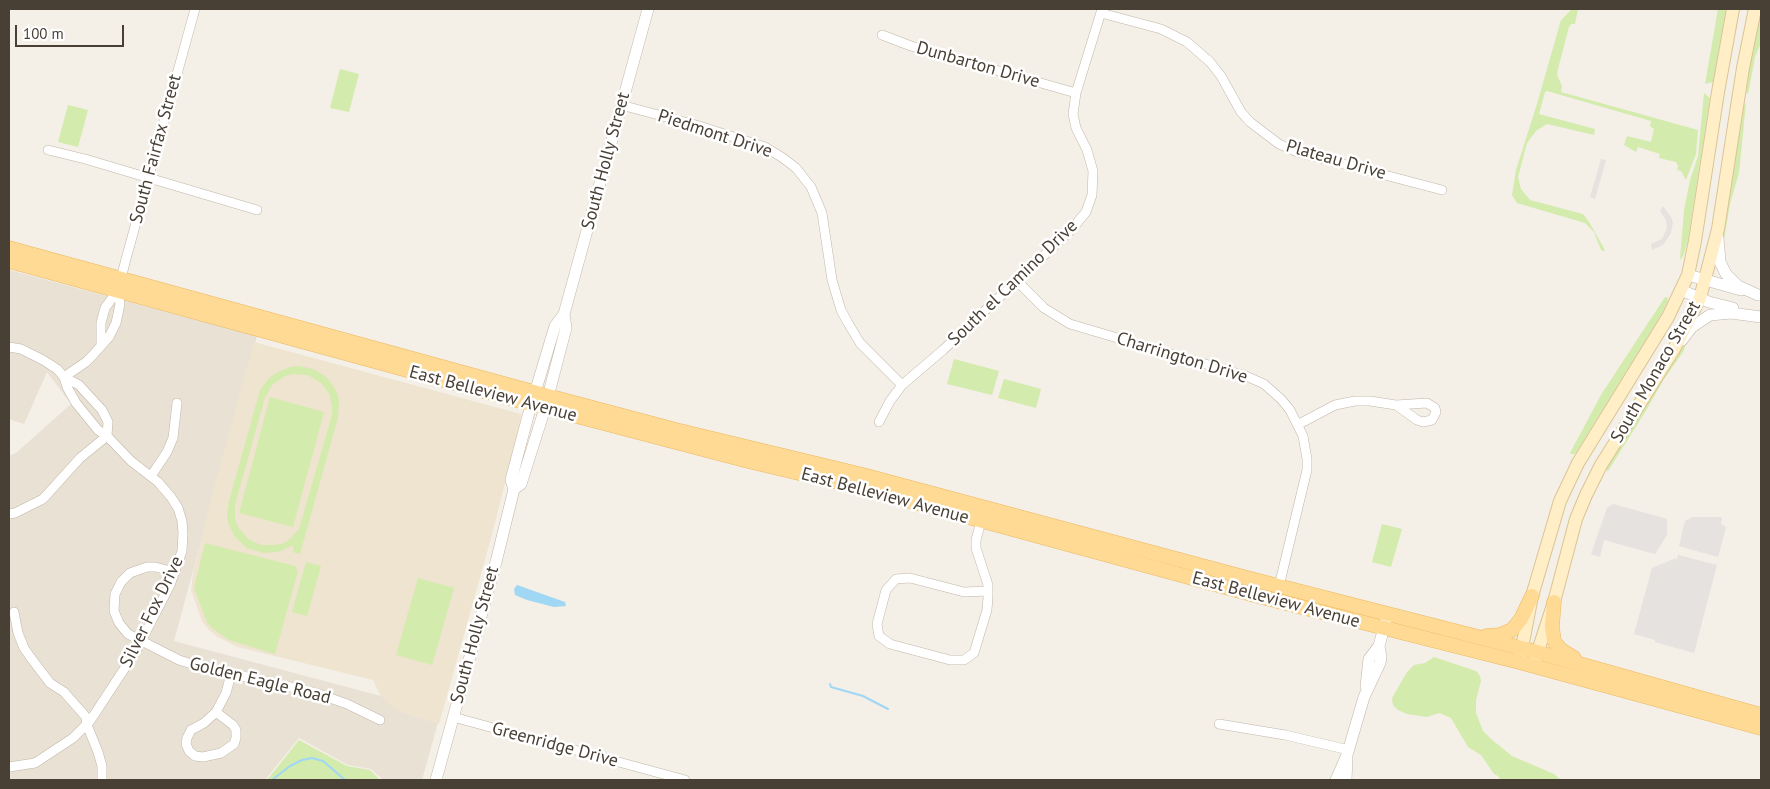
<!DOCTYPE html>
<html>
<head>
<meta charset="utf-8">
<style>
	body { margin:0 }
	#map { position:relative; width:1770px; height:789px; overflow:hidden; background:#f4efe7; font-family:"PT Sans",sans-serif }
	canvas { display:block }
	.frame { position:absolute; inset:0; border:10px solid #483f35; pointer-events:none }
	.scale { position:absolute; left:15px; top:25px; width:109px; height:22px; box-sizing:border-box; border:2px solid #483f35; border-top:0; padding-left:6px; font-size:15px; line-height:18px; white-space:nowrap; color:#483f35; -webkit-text-stroke:4px #fff; paint-order:stroke }
</style>
</head>
<body>
<div id="map">
<canvas width="1770" height="789"></canvas>
<div class="frame"></div>
<div class="scale">100 m</div>
</div>
<script>
const context = document.querySelector('canvas').getContext('2d');
context.lineJoin = 'round';
function fillPath(path, color) { context.fillStyle = color; context.fill(path, 'evenodd'); }
const poly = rows => new Path2D(rows.map(r => 'M' + r).join(''));
function stroke(path, color, width, dash) { context.strokeStyle = color; context.lineWidth = width; context.lineCap = dash ? 'butt' : 'round'; context.setLineDash(dash || []); context.stroke(path); }
function label(font, color, halo, rows, align = 'center') {
  context.font = font + ' "PT Sans",sans-serif'; context.lineWidth = 5; context.setLineDash([]); context.textBaseline = 'middle'; context.strokeStyle = halo; context.fillStyle = color; for (const [text, x, y, turn = 0] of rows) {
    context.save(); context.translate(x, y); context.rotate((+turn || 0) * Math.PI / 180); context.textAlign = isNaN(turn) ? turn : align; if (halo) context.strokeText(text, 0, 0); context.fillText(text, 0, 0); context.restore();
  }
}
const residential = poly([
	[9,270,257,336,174,641,441,712,422,780,383,780,371,769,348,765,299,738,265,780,9,780,9,456,16,453,71,404,47,372,24,424,9,419]
]);
const education = poly([
	[254,342,521,414,520,424,491,538,439,724,403,713,393,708,380,695,373,680,238,647,218,637,208,629,202,621,191,590,193,574,211,499]
]);
const green = poly([
	[1572,9,1578,9,1575,24,1571,24,1569,27,1558,69,1557,75,1562,86,1561,92,1698,130,1696,154,1686,180,1681,171,1677,170,1678,166,1676,162,1659,158,1660,154,1638,147,1636,152,1624,145,1627,136,1651,142,1654,129,1650,126,1651,121,1547,91,1545,92,1539,114,1595,129,1594,135,1547,124,1536,131,1527,143,1518,177,1521,189,1530,200,1583,214,1589,222,1605,250,1603,251,1601,250,1594,232,1585,223,1517,203,1512,195,1516,170,1537,104,1561,20],
	[1718,9,1726,9,1713,82,1705,84],
	[1761,9,1761,43,1755,57,1748,95,1746,91,1753,43],
	[340,69,359,74,349,112,330,108],
	[1704,93,1710,98,1688,240,1684,254,1681,259,1680,259,1684,210,1690,180,1698,156],
	[1746,103,1739,173,1730,204,1723,246,1721,246,1743,106],
	[68,105,88,110,78,147,58,142],
	[1665,297,1668,298,1667,303,1657,322,1575,454,1571,454,1570,453,1601,395],
	[1701,324,1689,338,1683,352,1664,379,1647,409,1608,471,1606,470,1607,466,1690,333],
	[954,359,999,371,992,395,947,384],
	[299,366,313,369,325,376,330,381,337,393,339,400,338,417,300,554,293,552,294,545,278,552,263,553,247,548,235,537,228,523,227,515,229,501,260,390,269,378,276,373,290,367],
	[293,374,308,375,321,383,330,395,332,408,332,415,299,529,290,539,284,543,276,545,261,545,248,539,238,527,235,520,235,505,265,397,273,384,285,376],
	[1004,379,1041,389,1036,408,998,398],
	[270,397,324,412,293,527,239,513],
	[1382,524,1402,529,1391,567,1372,562],
	[205,543,295,566,298,571,275,654,229,640,212,628,207,622,194,588],
	[306,562,321,566,307,616,292,612],
	[418,578,454,588,432,665,396,655],
	[1434,657,1476,671,1480,676,1481,681,1476,700,1476,713,1483,731,1491,739,1512,756,1554,774,1561,780,1501,780,1498,776,1494,774,1481,755,1468,747,1451,718,1439,713,1427,717,1407,714,1398,710,1393,705,1392,698,1407,672,1414,665,1425,663],
	[299,740,347,766,370,770,380,780,267,780]
]);
const parking = poly([
	[1601,159,1606,160,1595,199,1590,197],
	[1663,206,1671,217,1673,223,1671,233,1663,245,1652,250,1651,244,1662,239,1667,228,1666,220,1660,211],
	[1613,504,1667,519,1667,535,1655,554,1604,540,1600,557,1591,554,1607,508],
	[1693,517,1722,517,1721,524,1726,527,1718,557,1679,546,1685,521],
	[1678,555,1717,565,1694,653,1655,642,1655,640,1634,634,1652,568,1676,558,1676,562]
]);
const water = poly([
	[517,585,565,602,566,606,554,607,527,600,515,595,514,589]
]);
const stream = poly([
	[830,684,831,687,863,696,888,709],
	[272,780,290,766,302,760,312,758,323,761,345,780]
]);
const minor = poly([
	[1101,13,1161,29,1187,42,1210,62,1221,76,1241,112,1250,122,1279,144,1297,152,1442,190],
	[882,35,911,46,1076,93],
	[621,105,696,125,765,147,783,158,796,168,811,187,822,213,832,280,841,310,848,323,860,343,902,385],
	[48,150,85,159,257,210],
	[1017,281,1044,308,1070,324,1246,376,1264,384,1281,399,1290,410,1303,436,1307,459,1307,470,1279,586],
	[101,345,101,323,105,308,118,290],
	[9,347,21,349,43,360,57,369,64,377,79,385,102,410,108,422,107,436],
	[64,377,86,362,92,356,109,337,116,323,120,304,118,290,126,259,195,9],
	[879,422,890,401,902,385,943,350,1071,230,1086,212,1092,195,1093,171,1087,150,1076,128,1073,114,1076,93,1102,9],
	[1299,424,1335,405,1355,401,1370,401,1396,405,1427,403,1435,408,1436,412,1432,420,1423,422,1417,420,1396,405],
	[151,476,167,452,173,438,177,403],
	[9,514,15,513,43,499,80,458,107,436],
	[981,521,976,540,976,548,988,585,988,597,987,610,974,653,964,660,950,660,890,644,879,636,877,624,886,590,896,579,910,578,964,592,988,591],
	[175,572,155,567,147,567,130,573,121,582,115,594,114,611,119,623,128,634,179,660,195,665,316,693,347,704,380,720],
	[14,612,18,633,24,648,31,658,50,683,64,692,86,717,87,725,98,752,102,766,102,780],
	[216,712,233,725,236,730,236,738,234,744,221,753,203,757,195,756,189,751,186,744,187,738,191,730,204,723,216,712],
	[216,712,226,693,231,674],
	[453,717,685,780],
	[1219,724,1285,735,1349,750],
	[9,767,35,763,73,738,90,721,136,651,170,585,182,551,183,533,182,521,178,508,171,497,158,482,131,461,107,436,98,430,76,403,67,387,64,377]
]);
const tertiary = poly([
	[1718,238,1720,262,1726,274,1738,286,1758,295],
	[1688,275,1741,290],
	[1681,290,1709,302,1733,308],
	[1682,340,1692,327,1710,315,1731,313,1761,317],
	[514,489,521,484,545,408,566,328,564,314,648,9],
	[1366,686,1369,659,1379,646],
	[436,780,496,562,514,489,511,480,528,416,555,326,564,314],
	[1336,780,1347,755,1364,697,1380,663,1381,658,1379,646,1386,620],
	[1346,780,1347,757]
]);
const secondary = poly([
	[1520,658,1532,596,1560,501,1578,463,1668,317,1688,275,1695,241,1718,92,1733,9],
	[1533,666,1554,602,1576,519,1586,495,1601,465,1674,349,1700,298,1718,229,1743,68,1755,9]
]);
const primary = poly([
	[9,248,548,396,676,430,863,475,1251,579,1537,652,1761,715],
	[9,261,531,404,748,461,858,487,1258,596,1519,662,1761,728],
	[1554,602,1552,627,1554,641,1561,650,1574,658],
	[1486,636,1500,635,1512,630,1521,619,1532,596]
]);
const streetNames = [
	["Dunbarton Drive",978,65,16],
	["Piedmont Drive",715,134,18],
	["South Fairfax Street",156,149,-75],
	["Plateau Drive",1336,160,16],
	["South Holly Street",606,161,-75],
	["South el Camino Drive",1013,283,-44],
	["Charrington Drive",1182,358,17],
	["South Monaco Street",1656,372,-60],
	["East Belleview Avenue",493,394,15],
	["East Belleview Avenue",885,496,15],
	["East Belleview Avenue",1276,600,15],
	["Silver Fox Drive",152,612,-64],
	["South Holly Street",475,635,-75],
	["Golden Eagle Road",260,681,14],
	["Greenridge Drive",555,745,15]
];
fillPath(residential, '#e9e1d4');
fillPath(education, '#eee4cf');
fillPath(green, '#d3ebad');
fillPath(parking, '#e5e2df');
fillPath(water, '#9fd7f5');
stroke(stream, '#9fd7f5', 2);
stroke(minor, '#c0b6a8', 10);
stroke(tertiary, '#c0b6a8', 12);
stroke(secondary, '#dac495', 14);
stroke(primary, '#ebb85e', 15);
stroke(minor, '#fff', 9);
stroke(tertiary, '#fff', 11);
stroke(secondary, '#ffeec6', 12);
stroke(primary, '#ffda95', 14);
label('18px', '#483f35', '#fff', streetNames);
</script>
</body>
</html>
